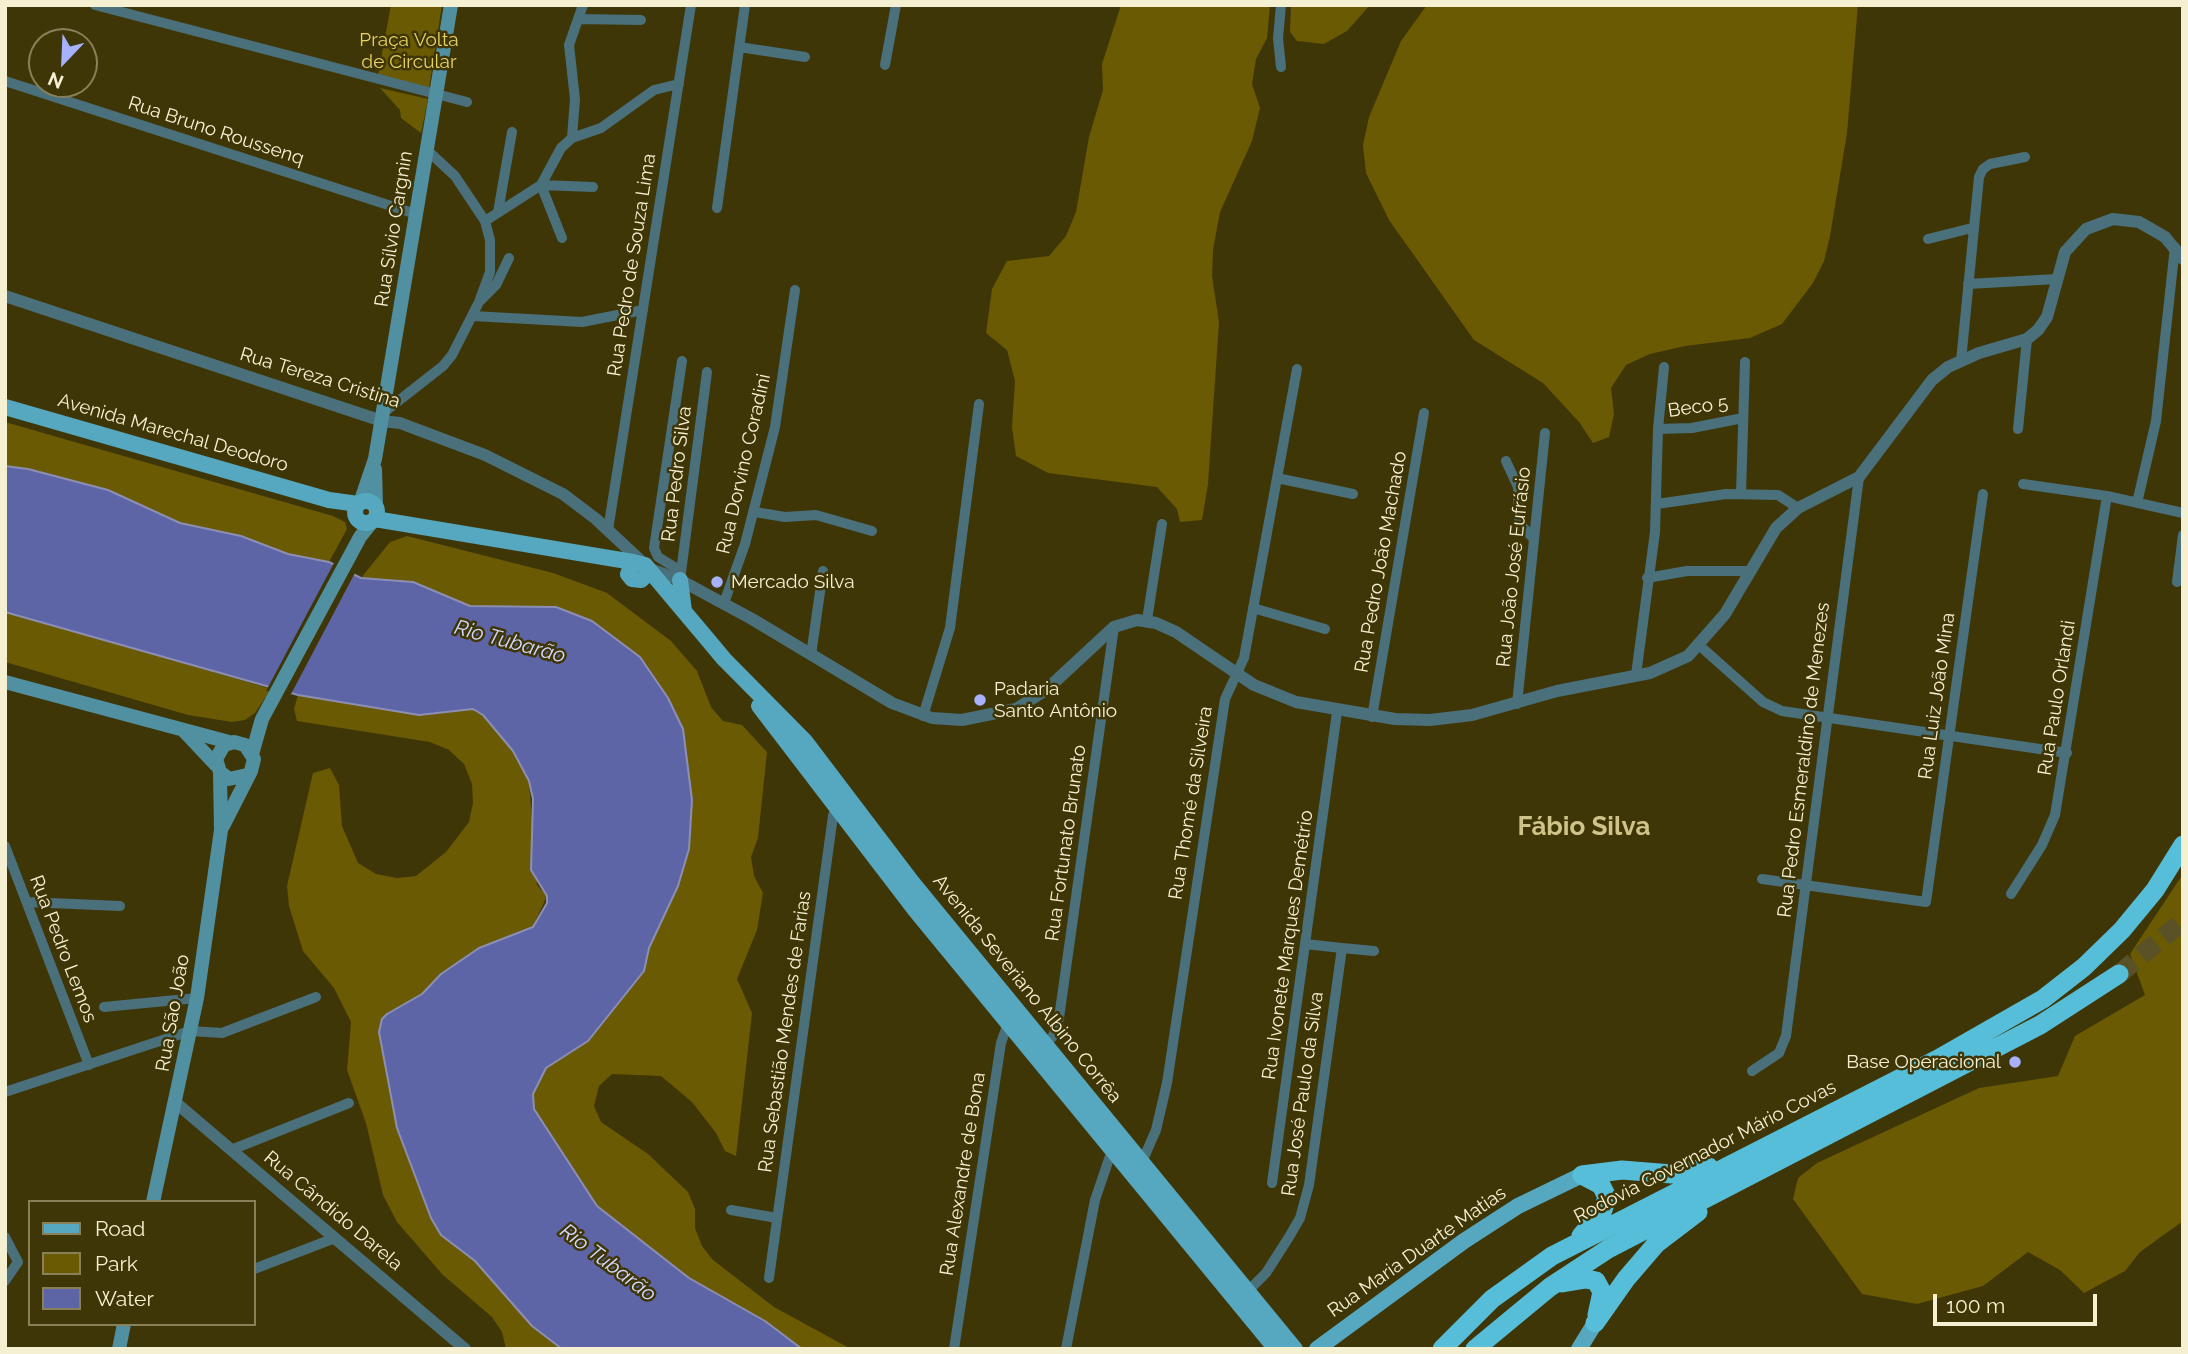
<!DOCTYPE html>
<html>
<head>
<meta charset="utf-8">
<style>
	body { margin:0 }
	#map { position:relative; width:2188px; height:1354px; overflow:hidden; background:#3f3608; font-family:Raleway,sans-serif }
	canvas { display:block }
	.frame { position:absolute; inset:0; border:7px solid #f6f0d2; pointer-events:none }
	.legend { position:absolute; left:28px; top:1200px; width:228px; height:126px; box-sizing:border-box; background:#3f3608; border:2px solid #888059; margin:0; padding:9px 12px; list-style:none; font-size:21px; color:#f6f0d2 }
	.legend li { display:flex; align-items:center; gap:14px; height:35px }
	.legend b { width:35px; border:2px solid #888059 }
	.north { position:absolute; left:28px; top:28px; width:70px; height:70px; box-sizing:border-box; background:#3f3608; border:2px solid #888059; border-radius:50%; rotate:203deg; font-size:19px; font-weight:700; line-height:28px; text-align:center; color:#f6f0d2 }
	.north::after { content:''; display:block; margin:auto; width:24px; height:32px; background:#a7b1fc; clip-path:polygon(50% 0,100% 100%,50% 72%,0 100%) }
	.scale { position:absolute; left:1933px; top:1294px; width:164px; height:32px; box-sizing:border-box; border:4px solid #f6f0d2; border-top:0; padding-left:9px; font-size:21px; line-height:24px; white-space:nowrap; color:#f6f0d2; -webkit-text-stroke:5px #3f3608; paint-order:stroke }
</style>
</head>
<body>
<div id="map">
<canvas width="2188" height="1354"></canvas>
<div class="frame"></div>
<ul class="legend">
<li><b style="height:9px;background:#55a8bf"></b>Road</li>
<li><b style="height:19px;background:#695a03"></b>Park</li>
<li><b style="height:19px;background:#5e65a6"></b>Water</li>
</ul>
<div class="north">N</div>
<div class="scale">100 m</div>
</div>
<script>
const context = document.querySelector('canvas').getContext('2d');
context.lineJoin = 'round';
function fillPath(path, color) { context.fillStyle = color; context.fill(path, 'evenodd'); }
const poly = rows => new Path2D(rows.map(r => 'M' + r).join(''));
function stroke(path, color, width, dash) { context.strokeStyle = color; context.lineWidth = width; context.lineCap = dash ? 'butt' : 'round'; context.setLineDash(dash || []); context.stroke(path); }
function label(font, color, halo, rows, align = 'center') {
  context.font = font + ' Raleway,sans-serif'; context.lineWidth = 5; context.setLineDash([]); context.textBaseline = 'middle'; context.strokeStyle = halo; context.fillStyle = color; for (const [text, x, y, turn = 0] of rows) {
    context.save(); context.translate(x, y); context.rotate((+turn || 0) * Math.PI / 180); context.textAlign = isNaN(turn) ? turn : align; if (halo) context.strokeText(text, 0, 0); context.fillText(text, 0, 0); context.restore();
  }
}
const green = poly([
	[391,5,442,5,429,88,378,75],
	[1121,5,1270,5,1267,38,1256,59,1252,84,1260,108,1252,141,1220,212,1213,250,1212,276,1219,322,1208,484,1202,520,1180,522,1177,509,1157,487,1048,473,1016,456,1012,427,1015,381,1007,350,986,333,992,289,1007,261,1049,256,1066,236,1076,212,1089,137,1103,90,1102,64],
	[1291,5,1370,5,1347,31,1324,44,1297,41,1290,32],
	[1427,5,1858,5,1847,133,1830,236,1824,261,1813,283,1782,324,1750,338,1685,346,1650,354,1626,365,1611,388,1614,414,1609,437,1593,443,1579,422,1543,383,1474,340,1389,220,1366,173,1363,145,1369,117,1401,41],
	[380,88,428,99,421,133,401,118,400,110],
	[5,422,333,516,345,522,347,529,329,562,288,554,241,536,180,523,108,490,28,469,5,466],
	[407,536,553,573,607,593,671,641,697,671,711,707,723,721,742,725,767,752,758,838,751,857,754,876,763,893,757,930,737,979,752,1013,736,1156,725,1151,716,1133,692,1102,661,1076,612,1074,599,1086,594,1106,601,1122,648,1154,688,1192,695,1209,695,1228,702,1246,713,1260,774,1307,851,1349,802,1349,765,1321,689,1278,597,1206,534,1109,533,1094,546,1068,588,1041,644,971,649,948,678,886,689,849,640,657,592,621,470,606,413,582,361,578,390,542],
	[5,612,40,620,271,689,255,713,245,720,232,722,188,715,5,662],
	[298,695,419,715,473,709,483,715,513,751,529,781,537,885,547,896,533,926,479,948,441,974,422,994,387,1014,379,1032,397,1128,431,1218,441,1235,475,1261,532,1326,562,1349,506,1349,502,1332,492,1317,443,1275,397,1222,383,1195,366,1123,347,1070,351,1022,334,988,303,951,289,906,287,886,313,773,330,768,339,785,342,826,358,863,376,874,397,878,416,876,446,852,469,822,473,803,472,784,464,764,449,750,430,742,297,721,294,709],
	[2183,874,2183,1221,2140,1252,2125,1271,2084,1293,2060,1270,2028,1252,1983,1286,1917,1304,1862,1294,1793,1199,1798,1178,1817,1163,1979,1088,2058,1076,2075,1036,2145,995,2130,954]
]);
const water = poly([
	[5,466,28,469,108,490,180,523,241,536,288,554,329,562,361,578,413,582,470,606,556,607,592,621,640,657,668,698,683,729,692,800,689,849,678,886,649,948,644,971,588,1041,546,1068,533,1094,534,1109,597,1206,689,1278,765,1321,802,1349,562,1349,532,1326,475,1261,441,1235,431,1218,397,1128,379,1032,382,1019,387,1014,422,994,441,974,479,948,533,927,547,903,547,896,531,870,533,799,529,781,513,751,483,715,473,709,419,715,298,695,5,612,5,466]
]);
const pier = poly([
	[335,561,356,571,290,696,266,691]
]);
const motorwayTunnel = poly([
	[2119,974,2183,921]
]);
const minor = poly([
	[95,5,467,102],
	[578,19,641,20],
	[739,47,805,57],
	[885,65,896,5],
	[1281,67,1278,38,1281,5],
	[5,81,416,214],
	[572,138,575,99,569,45,583,5],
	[717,208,745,5],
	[498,212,512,132],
	[485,221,541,185,561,148,572,138,601,128,654,90,679,84],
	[562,238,541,185,593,187],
	[1928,239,1972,228],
	[1968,284,2057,279],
	[481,300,496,285,509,258],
	[473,316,582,322,643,310],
	[1961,361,1979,177,1983,169,1990,164,2025,157],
	[383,413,443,366,452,355,479,302,490,272,490,240,485,221,455,176,427,150],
	[1658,429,1692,428,1743,418],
	[2018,429,2027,339],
	[1506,461,1518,487,1519,523,1534,539],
	[1277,478,1353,494],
	[2023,484,2107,496,2183,513],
	[1741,494,1745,362],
	[2137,503,2156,421,2175,247],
	[1657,504,1726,494,1778,495,1798,508],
	[755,512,785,517,816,515,872,531],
	[608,530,691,5],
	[1647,578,1687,571,1749,571],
	[680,580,676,568,658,557,654,548,682,361],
	[680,580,707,372],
	[2177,582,2183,535],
	[724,603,745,544,775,427,795,290],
	[1253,608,1325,629],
	[1147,620,1162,524],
	[1700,646,1763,702,1782,711,2067,753],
	[811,655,823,571],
	[1636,675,1655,532,1658,429,1664,367],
	[1517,704,1545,433],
	[923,716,950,628,979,404],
	[1372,717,1424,413],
	[5,846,89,1065],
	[1762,879,1926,902,1983,494],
	[2011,894,2042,845,2055,815,2107,496],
	[27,902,120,906],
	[1342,948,1374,951],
	[104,1007,197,998],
	[1041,1049,1053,1036,1059,1018,1114,627],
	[1752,1071,1779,1053,1786,1036,1859,477],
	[5,1092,190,1031,222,1033,316,997],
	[231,1150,349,1103],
	[1142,1162,1156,1130,1167,1083,1225,699,1244,658,1297,369],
	[1272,1183,1337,712],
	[731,1210,777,1218],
	[5,1237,18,1262,5,1281],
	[254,1269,335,1238],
	[769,1278,833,816,838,804],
	[1244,1295,1266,1273,1289,1237,1300,1218,1309,1185,1342,948,1305,944],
	[954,1349,1001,1043,1010,1018],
	[1066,1349,1095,1200,1112,1150]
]);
const tertiary = poly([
	[5,296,382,421,400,423,485,455,563,494,596,519,643,563],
	[648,568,680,580,752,619,892,703,932,718,962,720,1016,709,1046,690,1114,627,1137,620,1156,623,1176,632,1254,685,1296,702,1395,719,1430,720,1472,715,1557,691,1650,673,1688,656,1725,614,1776,528,1798,508,1859,477,1932,380,1948,367,1979,353,2027,339,2038,330,2047,317,2065,252,2086,229,2113,219,2139,222,2165,237,2183,259],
	[175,1102,465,1349]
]);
const secondary = poly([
	[375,469,376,506],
	[360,503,375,459,451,5],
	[5,682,229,742],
	[184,731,216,765],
	[252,754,262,719,360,537,372,522],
	[223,826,251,771,254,759,245,745,234,742,224,745,216,759,220,772,229,779,247,775],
	[153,1202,197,998,221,830,220,772],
	[119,1349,124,1324]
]);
const primary = poly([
	[5,407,329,500,358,504],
	'355 512a11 11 0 1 1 22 0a11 11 0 1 1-22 0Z',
	[375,519,633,562],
	[647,568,647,574,641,580,632,579,628,574,633,562,645,565,724,659,805,741,912,882,1295,1349],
	[680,580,684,611],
	[759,706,915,910,1276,1349],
	[1317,1349,1464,1241,1518,1206,1582,1175],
	[1579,1349,1595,1323]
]);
const motorway = poly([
	[1582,1175,1622,1170,1672,1174,1709,1167],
	[1581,1236,1603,1210,1607,1197,1601,1185,1582,1175],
	[1562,1283,1586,1279,1596,1281,1602,1292,1597,1315],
	[1595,1323,1626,1279,1656,1244,1698,1212],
	[1442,1349,1492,1299,1552,1256,1938,1059,2043,999,2084,967,2122,930,2155,890,2183,845],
	[1475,1349,1550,1287,1608,1249,2040,1025,2119,974]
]);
const markers = [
	[717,582,7,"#a7b1fc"],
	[980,700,7,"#a7b1fc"],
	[2015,1062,7,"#a7b1fc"]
];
const parkNames = [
	["Praça Volta",409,40],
	["de Circular",409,62]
];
const streetNames = [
	["Rua Bruno Roussenq",216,131,18],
	["Rua Sílvio Cargnin",394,229,-81],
	["Rua Pedro de Souza Lima",632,265,-81],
	["Rua Tereza Cristina",320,378,17],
	["Beco 5",1698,407,-8],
	["Avenida Marechal Deodoro",173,433,16],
	["Rua Dorvino Coradini",744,464,-77],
	["Rua Pedro Silva",677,474,-83],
	["Rua Pedro João Machado",1381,562,-80],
	["Rua João José Eufrásio",1514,567,-84],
	["Rua Luiz João Mina",1937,696,-82],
	["Rua Paulo Orlandi",2057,698,-81],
	["Rua Pedro Esmeraldino de Menezes",1804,760,-83],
	["Rua Thomé da Silveira",1191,803,-81],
	["Rua Fortunato Brunato",1066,843,-82],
	["Rua Ivonete Marques Demétrio",1288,945,-82],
	["Rua Pedro Lemos",63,949,69],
	["Avenida Severiano Albino Corrêa",1027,989,51],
	["Rua São João",173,1013,-80],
	["Rua Sebastião Mendes de Farias",785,1032,-82],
	["Rua José Paulo da Silva",1303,1094,-82],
	["Rodovia Governador Mário Covas",1705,1152,-27],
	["Rua Alexandre de Bona",963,1174,-81],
	["Rua Cândido Darela",333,1211,40],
	["Rua Maria Duarte Matias",1417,1252,-35]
];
const poiNames = [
	["Mercado Silva",731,582],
	["Padaria",994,689],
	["Santo Antônio",994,711],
	["Base Operacional",2001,1062,"right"]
];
const waterNames = [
	["Rio Tubarão",510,642,15],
	["Rio Tubarão",608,1263,37]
];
const districtNames = [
	["Fábio Silva",1584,827]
];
fillPath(green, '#695a03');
fillPath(water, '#5e65a6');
stroke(water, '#8c8fb3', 2);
fillPath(pier, '#3f3608');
stroke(motorwayTunnel, '#5a5226', 19, [19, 10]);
stroke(minor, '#4a707b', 10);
stroke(tertiary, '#4a707b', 12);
stroke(secondary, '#5190a1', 14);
stroke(primary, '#55a8bf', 16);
stroke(motorway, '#57bed9', 19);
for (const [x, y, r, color] of markers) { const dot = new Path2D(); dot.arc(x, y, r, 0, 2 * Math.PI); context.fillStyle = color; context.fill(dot); stroke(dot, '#3f3608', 2.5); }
label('19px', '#e8d163', '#3f3608', parkNames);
label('19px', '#f6f0d2', '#3f3608', streetNames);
label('19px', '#f6f0d2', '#3f3608', poiNames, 'left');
label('italic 21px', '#d2d9ff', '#3f3608', waterNames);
label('bold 26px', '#d0c389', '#3f3608', districtNames);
</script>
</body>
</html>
